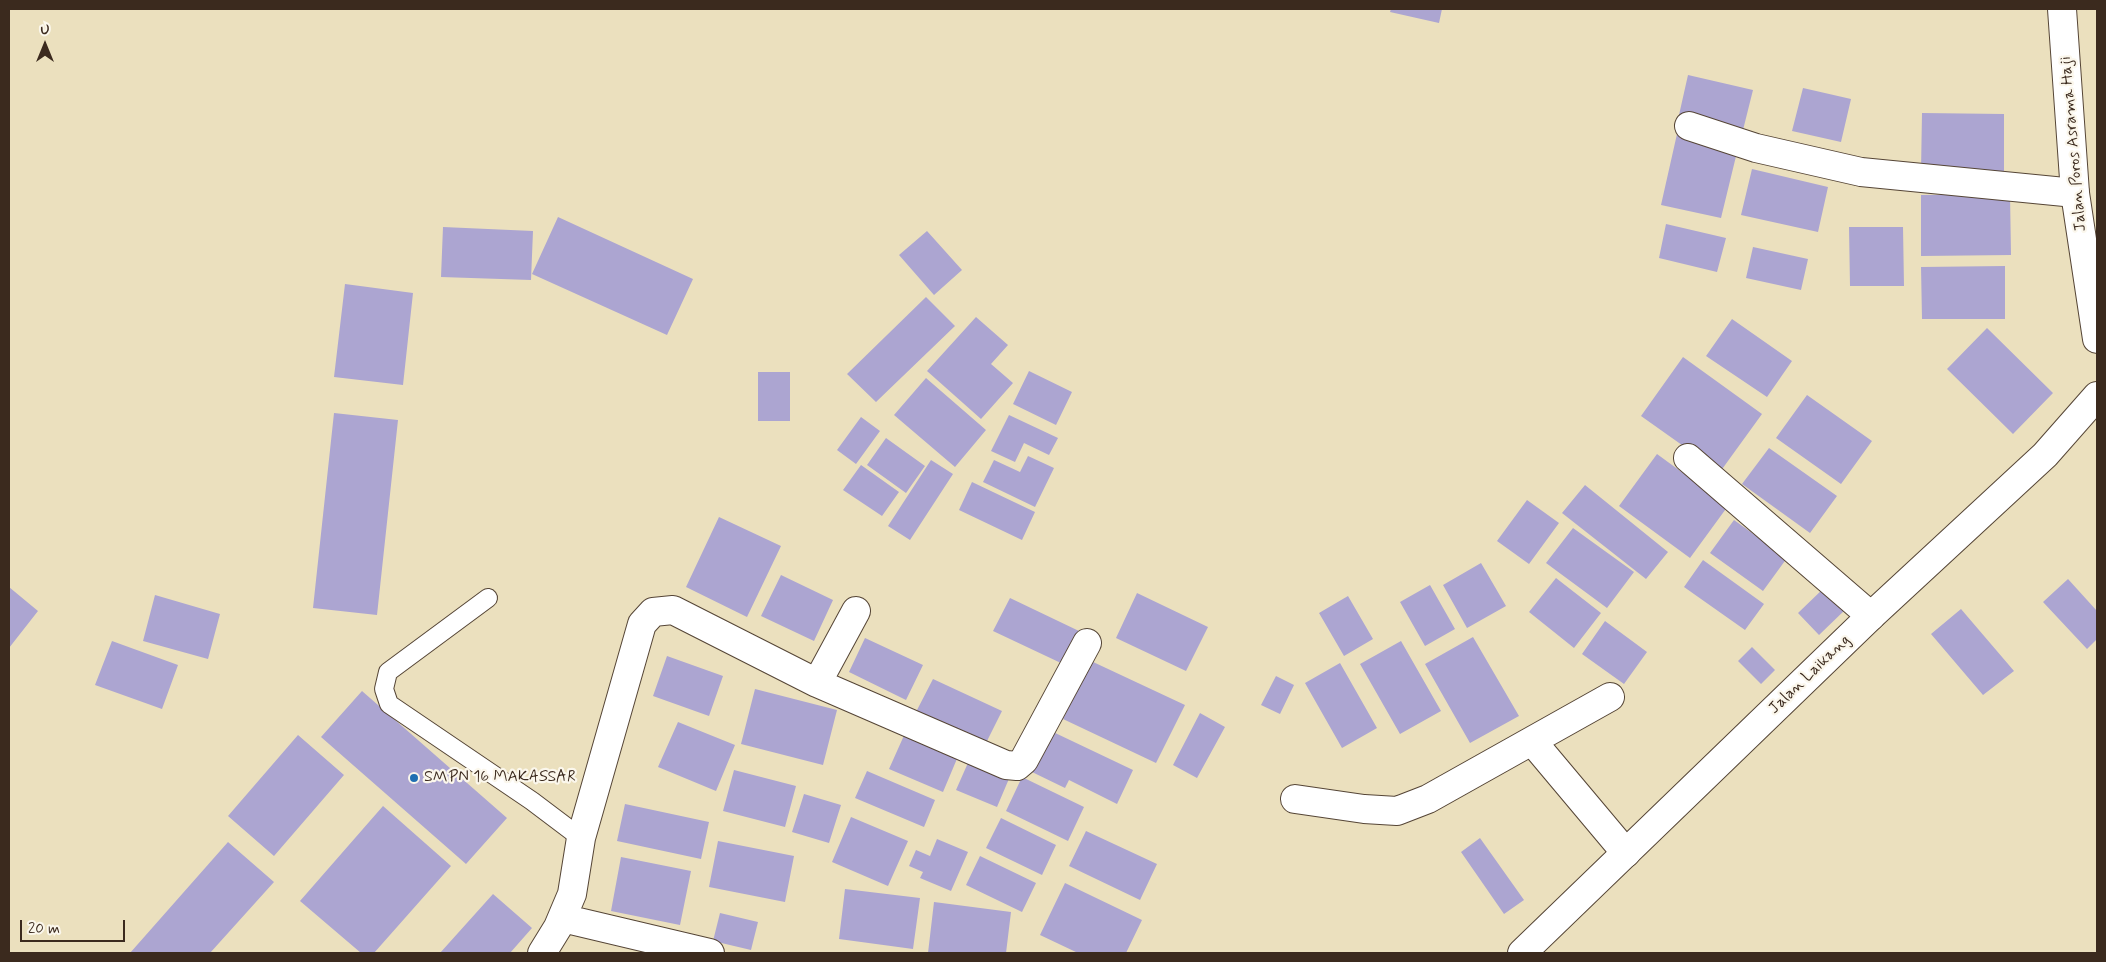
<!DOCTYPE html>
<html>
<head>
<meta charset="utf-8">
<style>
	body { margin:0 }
	#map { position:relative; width:2106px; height:962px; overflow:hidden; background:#ebe0be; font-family:Mynerve,sans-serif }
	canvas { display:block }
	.frame { position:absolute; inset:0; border:10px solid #3b2a1e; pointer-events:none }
	.north { position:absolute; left:20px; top:20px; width:50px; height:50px; -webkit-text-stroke:4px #fbf7ec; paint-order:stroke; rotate:0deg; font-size:14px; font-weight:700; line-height:20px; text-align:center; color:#3b2a1e }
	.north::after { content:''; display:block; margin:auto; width:18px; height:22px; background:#3b2a1e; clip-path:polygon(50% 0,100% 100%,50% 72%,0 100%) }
	.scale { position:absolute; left:20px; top:920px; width:105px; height:22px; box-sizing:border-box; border:2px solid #3b2a1e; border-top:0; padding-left:6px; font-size:15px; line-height:18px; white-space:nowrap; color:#3b2a1e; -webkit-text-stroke:4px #fbf7ec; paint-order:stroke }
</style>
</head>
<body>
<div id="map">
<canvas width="2106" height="962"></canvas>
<div class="frame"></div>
<div class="north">U</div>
<div class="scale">20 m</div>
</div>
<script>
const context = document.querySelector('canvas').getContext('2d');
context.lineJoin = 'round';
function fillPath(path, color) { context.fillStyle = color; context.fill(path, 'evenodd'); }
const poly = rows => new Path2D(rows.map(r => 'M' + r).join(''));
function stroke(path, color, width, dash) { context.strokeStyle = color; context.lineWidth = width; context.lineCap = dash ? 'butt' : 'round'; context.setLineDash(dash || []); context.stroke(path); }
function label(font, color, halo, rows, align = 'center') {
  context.font = font + ' Mynerve,sans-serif'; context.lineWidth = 4.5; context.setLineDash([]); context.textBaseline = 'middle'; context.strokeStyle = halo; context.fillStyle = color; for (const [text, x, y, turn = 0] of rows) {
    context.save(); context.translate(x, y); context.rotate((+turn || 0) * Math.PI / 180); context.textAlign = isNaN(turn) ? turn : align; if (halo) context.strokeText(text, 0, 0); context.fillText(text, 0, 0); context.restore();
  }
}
const building = poly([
	[1391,9,1442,9,1439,23,1390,12],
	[1688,75,1753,90,1743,130,1679,115],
	[1803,88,1851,99,1841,142,1792,131],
	[1922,113,2004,114,2004,171,1921,171],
	[1677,134,1738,148,1721,218,1661,205],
	[1752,169,1828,187,1818,232,1741,215],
	[2010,194,2011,255,1921,256,1921,195],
	[558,217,693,279,667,335,532,274],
	[1666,224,1726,238,1717,272,1659,258],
	[443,227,533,231,531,280,441,277],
	[1849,227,1903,227,1904,286,1850,286],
	[927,231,962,270,934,295,899,255],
	[1753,247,1808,259,1801,290,1746,278],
	[2005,266,2005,319,1922,319,1921,267],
	[345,284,413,293,403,385,334,377],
	[926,297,955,326,876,402,847,374],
	[976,317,1008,345,991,364,1013,383,981,419,927,371],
	[1732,319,1792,361,1767,397,1706,356],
	[1987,328,2053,393,2013,434,1947,369],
	[1683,357,1762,414,1720,472,1641,416],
	[1029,371,1072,392,1056,425,1013,404],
	[758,372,790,372,790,421,758,421],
	[926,378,986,430,955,467,894,415],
	[1807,395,1872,441,1841,484,1776,438],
	[334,413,398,420,377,615,313,608],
	[1009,415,1058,438,1049,455,1024,443,1015,462,991,451],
	[861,417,880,431,856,464,837,450],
	[886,438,925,466,906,493,867,465],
	[1769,448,1837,496,1810,533,1742,484],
	[1657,454,1728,506,1690,558,1619,506],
	[1028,456,1054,468,1035,507,983,482,994,460,1020,472],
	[931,460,953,474,910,540,888,526],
	[861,465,899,492,882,516,843,490],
	[972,482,1035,512,1022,540,959,510],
	[1585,485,1668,552,1646,579,1562,513],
	[1527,500,1559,523,1529,564,1497,541],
	[719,517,781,546,747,617,686,587],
	[1734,520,1787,558,1763,591,1710,553],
	[1573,528,1634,572,1607,608,1546,563],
	[1703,560,1764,604,1745,630,1684,587],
	[1481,563,1506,606,1467,628,1443,585],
	[781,575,833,600,814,641,761,616],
	[1556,578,1601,613,1574,648,1529,612],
	[2068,579,2097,611,2097,639,2087,649,2043,602],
	[1430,585,1455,629,1425,646,1400,602],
	[9,587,38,611,9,648],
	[1825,587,1846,609,1819,635,1798,613],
	[1137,593,1208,627,1186,671,1116,638],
	[155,595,220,614,208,659,143,641],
	[1348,596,1373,639,1344,656,1319,613],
	[1010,598,1079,631,1063,664,993,631],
	[1961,609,2014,671,1983,695,1931,634],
	[1605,621,1647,652,1624,684,1582,654],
	[1473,637,1519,716,1470,743,1425,664],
	[865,638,923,665,906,700,849,672],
	[112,641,178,665,162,709,95,685],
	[1401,641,1441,711,1400,734,1360,664],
	[1752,647,1775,670,1761,684,1738,661],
	[667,656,723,676,709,716,653,696],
	[1091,661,1185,705,1156,763,1063,719],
	[1340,663,1377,728,1342,748,1305,683],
	[1276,676,1294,685,1280,714,1261,705],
	[933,679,1002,711,985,745,916,712],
	[755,689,837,710,823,765,741,744],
	[362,691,507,818,466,864,321,737],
	[1200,713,1225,727,1197,778,1173,765],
	[678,722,735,745,716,791,658,767],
	[906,731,959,754,943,792,889,769],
	[1051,731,1133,770,1117,804,1069,780,1065,788,1032,772],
	[298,735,344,775,274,856,228,816],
	[971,756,1011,774,997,807,956,790],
	[734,770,796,786,785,827,723,811],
	[867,771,935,800,924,827,855,798],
	[1022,777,1084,807,1068,841,1006,811],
	[804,794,841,805,829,843,792,832],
	[625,804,709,822,701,859,617,841],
	[383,806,451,866,374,953,361,953,300,901],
	[851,817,908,841,888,886,832,862],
	[1001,818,1056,845,1042,875,986,848],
	[1086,831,1157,864,1140,900,1069,866],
	[1480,838,1524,900,1504,914,1461,852],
	[937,839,968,852,951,891,920,878,923,872,909,866,916,850,930,856],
	[718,841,794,856,785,902,709,887],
	[228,842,274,882,210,953,130,953],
	[980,856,1036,883,1022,912,966,885],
	[621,857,691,871,680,925,611,911],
	[1065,883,1142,920,1126,953,1078,953,1040,935],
	[845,889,920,898,913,949,839,939],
	[493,894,532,928,510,953,440,953],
	[934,902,1011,912,1006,953,928,953],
	[720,913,758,922,751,950,713,941]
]);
const lane = poly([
	[488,598,388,672,384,689,389,704,532,801,581,838]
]);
const street = poly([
	[1689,126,1756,148,1861,172,2075,193],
	[1688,458,1871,616],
	[817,683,1006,765,1017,766,1024,760,1087,643],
	[1532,741,1626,853],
	[1295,799,1364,809,1397,811,1428,799,1610,697],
	[562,918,710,953],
	[542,953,558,927,572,894,581,838,642,624,653,612,673,610,817,683,856,611]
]);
const secondary = poly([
	[2062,9,2075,193,2097,339],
	[1522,953,1871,616,2045,455,2097,396]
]);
const markers = [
	[414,778,5,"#1f6fb2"]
];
const streetNames = [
	["Jalan Poros Asrama Haji",2074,144,-95],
	["Jalan Laikang",1810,675,-44]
];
const poiNames = [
	["SMPN 16 MAKASSAR",424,778]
];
fillPath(building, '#aca5d1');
stroke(lane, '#554536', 20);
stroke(street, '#554536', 30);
stroke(secondary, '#554536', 30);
stroke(lane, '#fff', 18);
stroke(street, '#fff', 28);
stroke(secondary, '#fff', 28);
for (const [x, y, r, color] of markers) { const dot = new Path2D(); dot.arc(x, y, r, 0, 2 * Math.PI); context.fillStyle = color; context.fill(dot); stroke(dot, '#fbf7ec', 2); }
label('16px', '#3b2a1e', '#fbf7ec', streetNames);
label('16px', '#3b2a1e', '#fbf7ec', poiNames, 'left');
</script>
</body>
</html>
